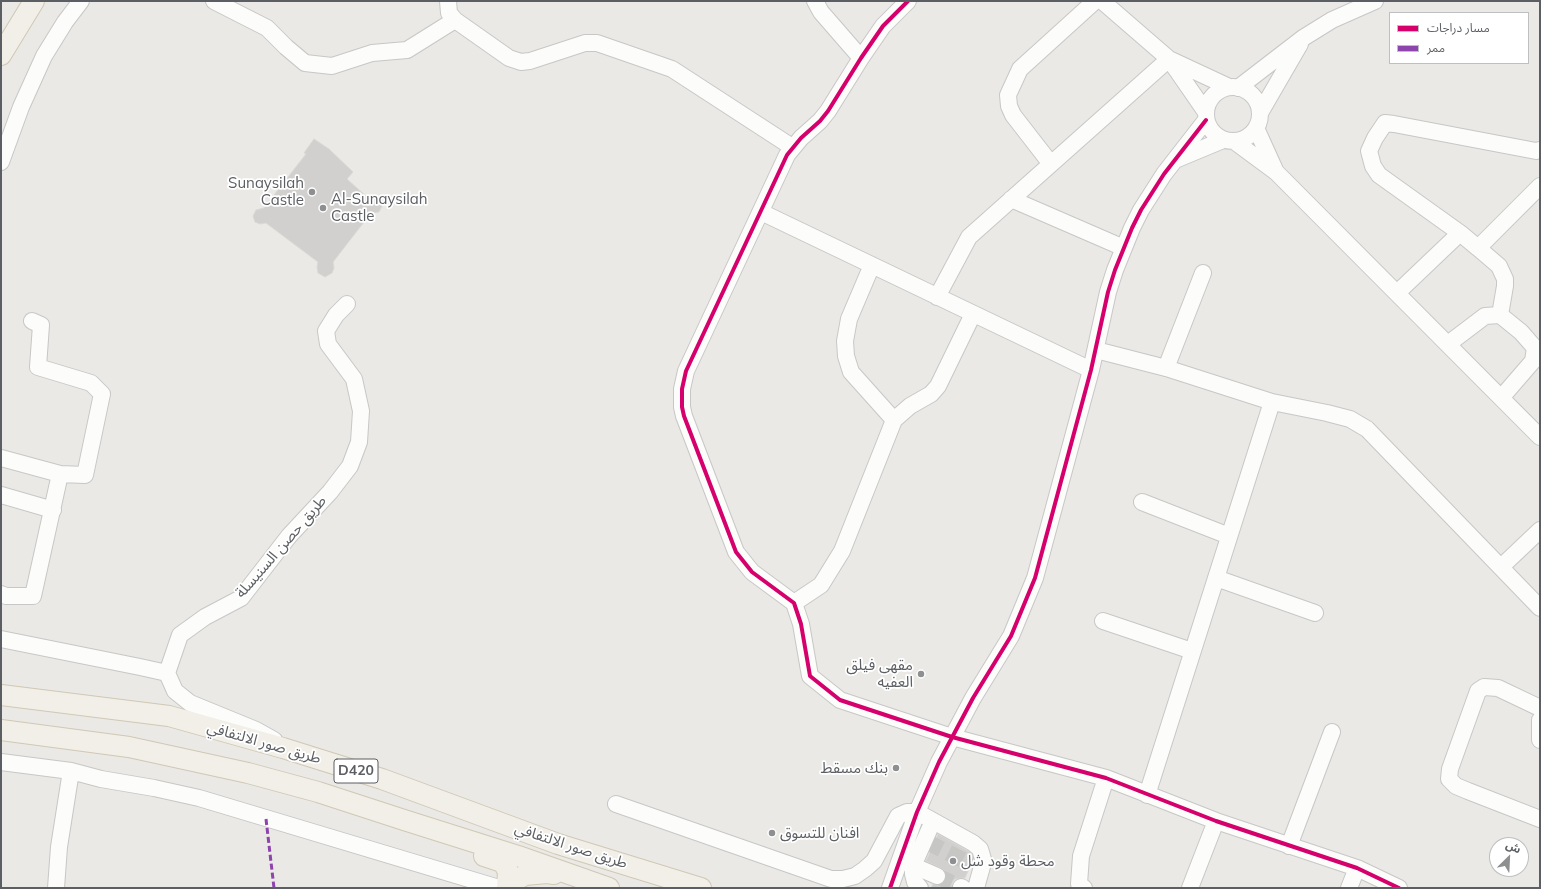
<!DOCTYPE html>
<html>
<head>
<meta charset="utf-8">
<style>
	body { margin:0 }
	#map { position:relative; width:1541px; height:889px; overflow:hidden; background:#eae9e5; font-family:Mulish,"Noto Sans Arabic",sans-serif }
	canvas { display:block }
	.frame { position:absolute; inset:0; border:2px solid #5b5e62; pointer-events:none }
	.legend { position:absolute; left:1389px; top:12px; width:140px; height:52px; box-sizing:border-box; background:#fff; border:1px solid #bdbfc0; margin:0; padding:5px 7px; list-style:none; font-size:12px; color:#5b5e62 }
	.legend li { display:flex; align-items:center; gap:8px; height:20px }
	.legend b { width:20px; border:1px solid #bdbfc0 }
	.north { position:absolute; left:1489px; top:837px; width:40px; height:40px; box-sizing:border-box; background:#fff; border:1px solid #bdbfc0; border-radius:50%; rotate:24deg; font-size:11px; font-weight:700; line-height:16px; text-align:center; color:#5b5e62 }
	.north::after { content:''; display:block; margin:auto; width:14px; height:18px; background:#8d8f90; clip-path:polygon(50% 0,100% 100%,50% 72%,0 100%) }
</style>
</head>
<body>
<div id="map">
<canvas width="1541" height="889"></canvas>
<div class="frame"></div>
<ul class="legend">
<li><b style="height:5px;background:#d6006c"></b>مسار دراجات</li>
<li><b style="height:5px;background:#8e44ad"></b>ممر</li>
</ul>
<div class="north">ش</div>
</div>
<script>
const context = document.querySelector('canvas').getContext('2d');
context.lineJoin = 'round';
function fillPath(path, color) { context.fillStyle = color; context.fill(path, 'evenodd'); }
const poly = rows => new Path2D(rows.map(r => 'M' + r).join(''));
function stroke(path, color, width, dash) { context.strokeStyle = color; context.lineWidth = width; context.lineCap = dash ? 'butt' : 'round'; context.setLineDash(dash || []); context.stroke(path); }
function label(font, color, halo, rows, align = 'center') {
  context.font = font + ' Mulish,"Noto Sans Arabic",sans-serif'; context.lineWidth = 3.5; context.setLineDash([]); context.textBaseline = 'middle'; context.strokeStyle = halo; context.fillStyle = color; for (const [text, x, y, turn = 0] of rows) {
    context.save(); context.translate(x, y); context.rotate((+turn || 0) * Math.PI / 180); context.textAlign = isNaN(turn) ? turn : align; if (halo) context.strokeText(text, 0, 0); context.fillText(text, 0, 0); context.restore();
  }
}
const building = poly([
	[314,139,329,149,353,172,347,179,368,198,374,196,379,197,383,204,379,212,371,213,333,262,334,268,332,273,325,277,318,273,317,267,318,262,266,223,260,224,255,222,253,216,256,210,264,208,306,154,304,153,314,139],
	[938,834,968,851,972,854,973,860,965,878,960,878,955,879,952,883,952,888,931,888,933,884,938,885,943,883,946,875,945,871,941,868,926,861,938,834]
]);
const minorTunnel = poly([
	[927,842,971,864],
	[937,876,961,887]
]);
const minor = poly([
	[214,1,267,28,286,47,305,63,332,66,372,53,407,50,455,20],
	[448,1,449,13,455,20,509,58,521,62,530,61,585,43,597,43,672,69,792,147],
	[815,1,821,12,861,58],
	[908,1,883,26,861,58,828,111,820,121,801,138,787,155,686,371,682,389,682,407,684,416,736,552,752,572,794,603,801,624,810,676,840,700,952,737,1106,778,1216,821,1357,868,1399,888],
	[1102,1,1169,59,1205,111],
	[1171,60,1229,87],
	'1206 114a27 27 0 1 1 54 0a27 27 0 1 1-54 0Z',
	[1238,88,1303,38,1332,20,1375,1],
	[1260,113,1300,44],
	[1256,128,1275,170],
	[1234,141,1276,172,1540,437],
	[1540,150,1536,151,1394,124,1385,123,1375,138,1369,151,1373,166,1379,175,1460,233,1478,248,1540,186],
	[1175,160,1223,140],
	[1,162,21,107,44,56,65,22,81,1],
	[1051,164,1013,115,1009,106,1008,95,1020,69,1095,1],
	[1011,199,1124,248],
	[761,212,1091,370],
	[1478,248,1499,266,1505,279,1505,286,1500,315],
	[872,265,849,319,845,341,846,356,851,372,894,420],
	[1397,293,1460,233],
	[937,297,969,237,1169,59],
	[1448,344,1485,316,1500,315,1521,332,1535,348,1533,361,1501,398],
	[1096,350,1166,368,1272,402,1327,413,1350,419,1367,429,1540,608],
	[1166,368,1203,273],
	[1,458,60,474,85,475,102,394,91,383,38,367,41,325,32,321],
	[1,495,53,510],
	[1142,502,1229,536],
	[1501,567,1540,530],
	[1216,578,1315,613],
	[1,594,6,596,33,596,60,474],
	[794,603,821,585,842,551,894,420,910,406,931,394,938,386,973,314],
	[1103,621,1192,651],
	[1,639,140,667,167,673],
	[1540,708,1498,688,1484,687,1478,691,1450,769,1449,779,1456,786,1468,791,1540,819],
	[1540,720,1540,740],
	[274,740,256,730,190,703,175,691,167,673,180,635,205,617,241,598,289,536,330,492,350,466,359,442,361,411,354,379,328,344,326,331,336,315,347,304],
	[1,762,71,771,101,779,154,788,199,798,499,888],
	[1147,795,1272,402],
	[616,804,831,879,843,879,855,876,865,869,874,861,898,816,907,812,917,812,973,843,980,849,983,859,983,863,976,888],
	[1289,846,1332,732],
	[905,862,937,876],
	[961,887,963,888],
	[56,888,59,847,71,771],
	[890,888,917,812,939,762,973,698,1011,636,1035,578,1091,370,1108,292,1115,270,1132,228,1141,210,1164,174,1206,120],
	[920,888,915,882,913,874,913,866,933,821],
	[1084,888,1079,884,1081,856,1106,778],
	[1190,888,1216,821],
	[1349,888,1357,868]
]);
const major = poly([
	[1,55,34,1],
	[1,695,169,716,283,748,382,779,558,844,701,888],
	[1,730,129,747,248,773,318,792,404,820,518,856,609,888],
	[484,856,502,862,505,866,508,871,507,888],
	[509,888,518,879,525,875,547,873,554,874]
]);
const quiet = poly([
	[266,819,274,888]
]);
const cycleway = poly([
	[908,1,883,26,861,58,828,111,820,121,801,138,787,155,686,371,682,389,682,407,684,416,736,552,752,572,794,603,801,624,810,676,840,700,952,737,1106,778,1216,821,1357,868,1399,888],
	[890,888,917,812,939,762,973,698,1011,636,1035,578,1091,370,1108,292,1115,270,1132,228,1141,210,1164,174,1206,120]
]);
const markers = [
	[312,192,4,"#8d8f90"],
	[323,208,4,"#8d8f90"],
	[921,674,4,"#8d8f90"],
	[896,768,4,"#8d8f90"],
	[772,833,4,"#8d8f90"],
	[953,861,4,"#8d8f90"]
];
const shields = [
	[356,771,44]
];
const shieldNames = [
	["D420",356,771]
];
const poiNames = [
	["Sunaysilah",304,183],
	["Castle",304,200],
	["Al-Sunaysilah",331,199,"left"],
	["Castle",331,216,"left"],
	["مقهى فيلق",913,665],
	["العفيه",913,682],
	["بنك مسقط",888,768],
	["افنان للتسوق",780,833,"left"],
	["محطة وقود شل",961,861,"left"]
];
const streetNames = [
	["طريق حصن السنيسلة",281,547,-49],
	["طريق صور الالتفافي",264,743,16],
	["طريق صور الالتفافي",571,846,18]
];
fillPath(building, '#d1d0ce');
stroke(building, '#d9d8d4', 1);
stroke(minorTunnel, '#c6c6c4', 16, [16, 8]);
stroke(minor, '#c7c7c7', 18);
stroke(major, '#d0c8b5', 22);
stroke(minor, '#fcfcfb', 16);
stroke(major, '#f1efe8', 20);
stroke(quiet, '#8e44ad', 3, [6, 3]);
stroke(cycleway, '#d6006c', 4);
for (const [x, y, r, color] of markers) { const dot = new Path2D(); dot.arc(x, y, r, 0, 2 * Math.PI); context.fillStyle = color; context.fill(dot); stroke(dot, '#fff', 1.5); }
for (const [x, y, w] of shields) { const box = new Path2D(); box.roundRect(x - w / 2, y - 12, w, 24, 3); context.fillStyle = '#fff'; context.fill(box); stroke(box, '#5b5e62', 1); }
label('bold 14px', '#5b5e62', null, shieldNames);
label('15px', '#5b5e62', '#fff', poiNames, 'right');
label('15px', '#5b5e62', '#fff', streetNames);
</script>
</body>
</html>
